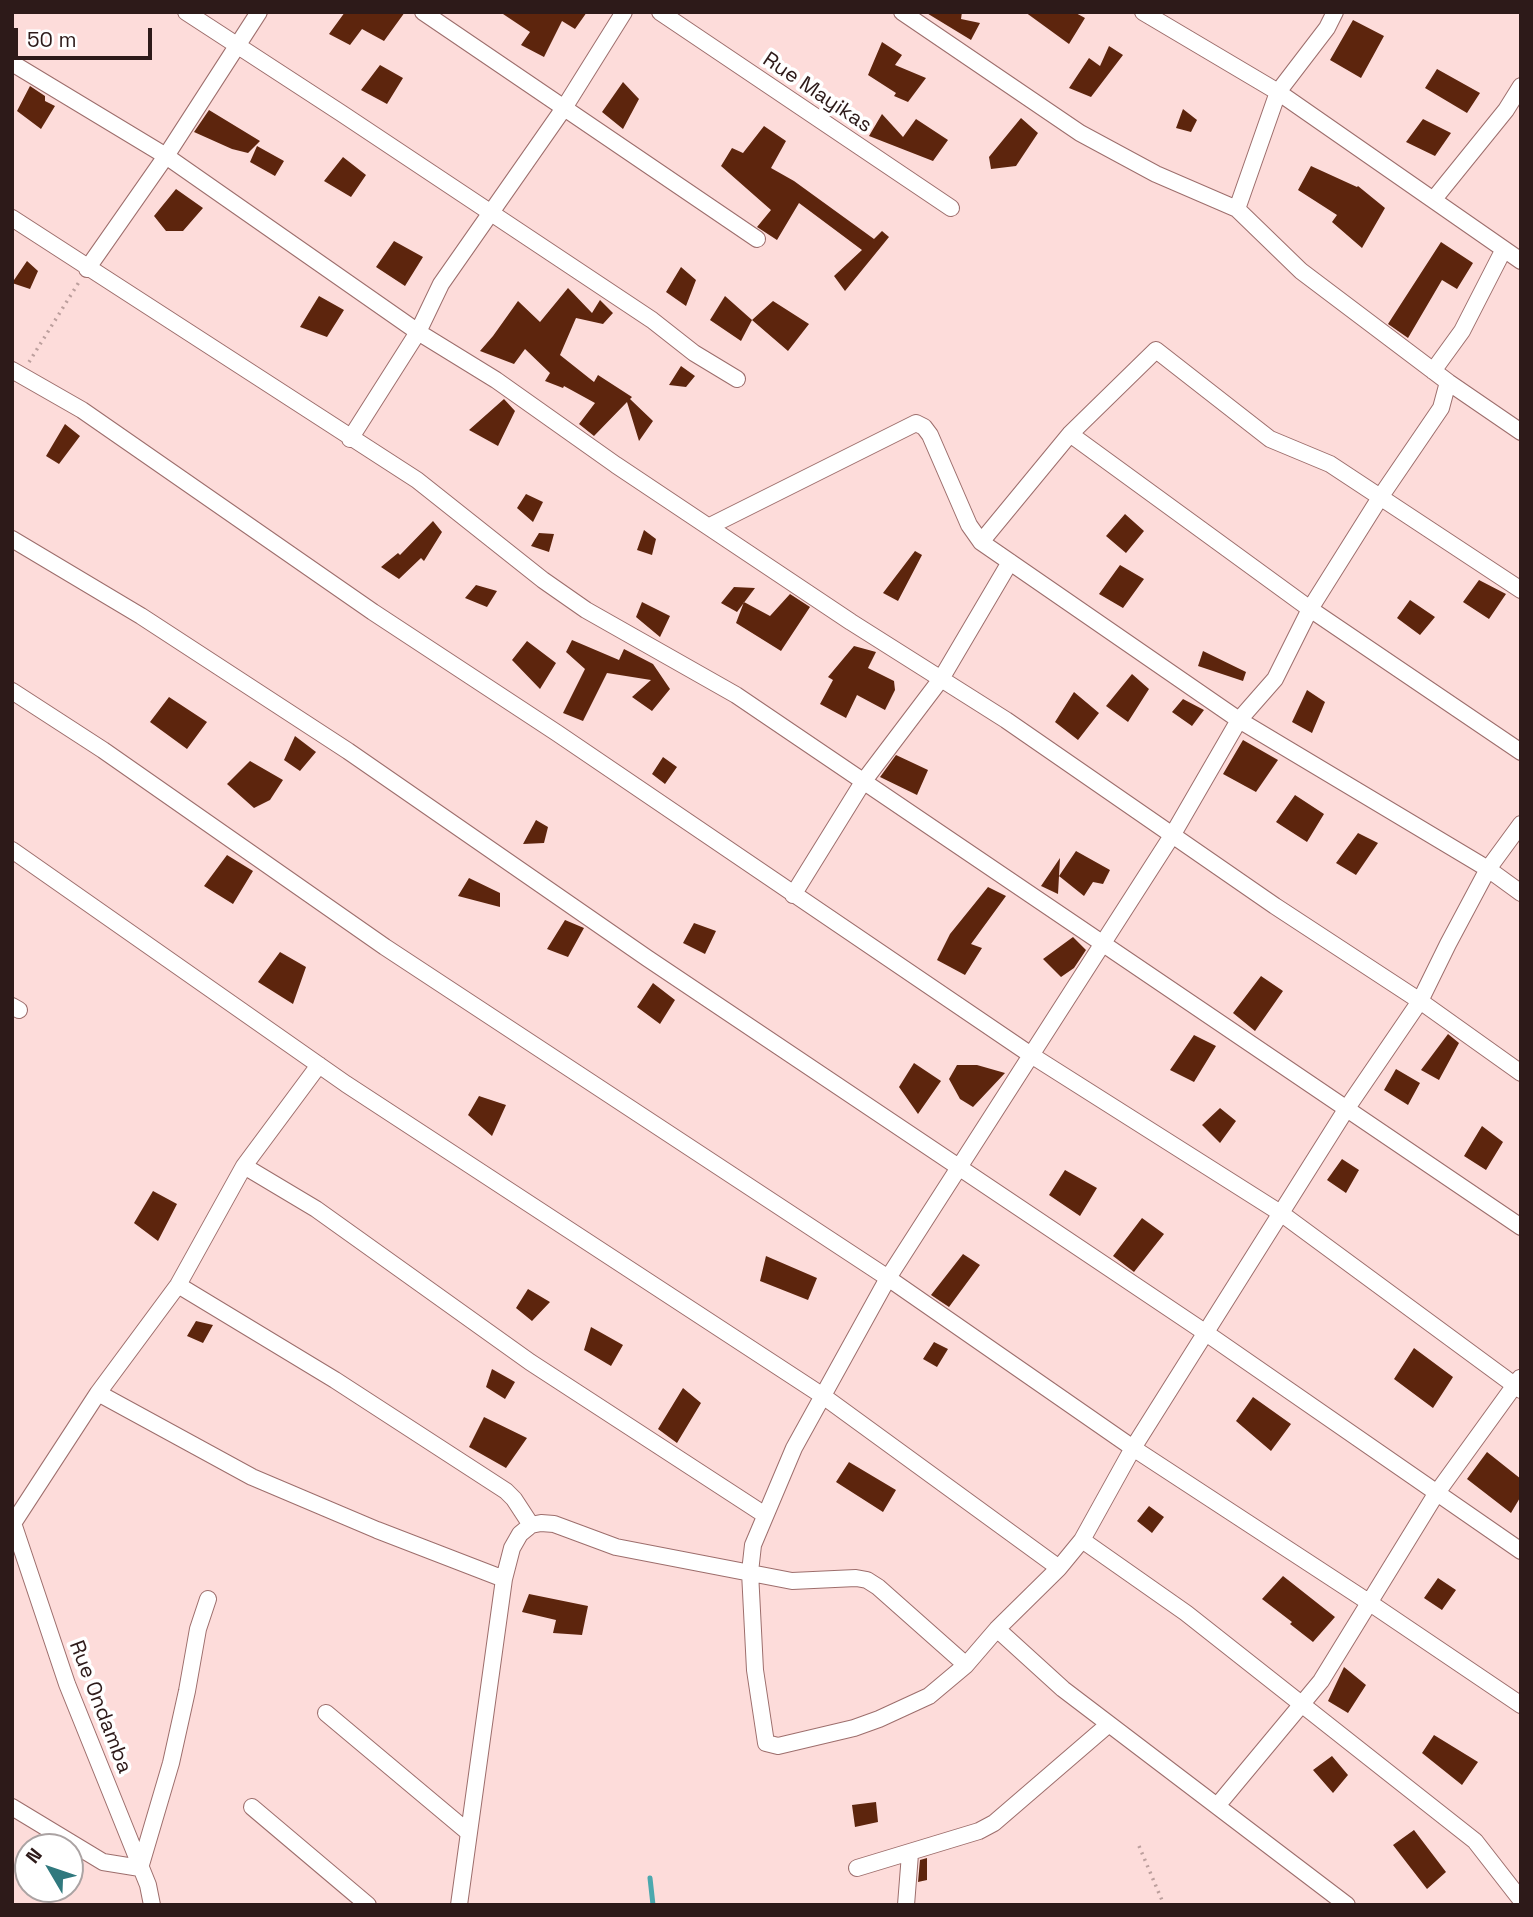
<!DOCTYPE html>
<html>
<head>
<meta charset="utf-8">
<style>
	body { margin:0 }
	#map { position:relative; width:1533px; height:1917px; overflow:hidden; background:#fddcda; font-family:"Space Grotesk",sans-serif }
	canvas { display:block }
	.frame { position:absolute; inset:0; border:14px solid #2d1a19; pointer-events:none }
	.north { position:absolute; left:14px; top:1833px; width:70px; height:70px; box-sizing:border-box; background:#fff; border:2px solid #aba3a3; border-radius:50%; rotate:309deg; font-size:19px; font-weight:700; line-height:28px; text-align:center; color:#2d1a19 }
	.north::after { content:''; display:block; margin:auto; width:24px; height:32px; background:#30797e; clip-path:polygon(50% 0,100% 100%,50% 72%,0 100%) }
	.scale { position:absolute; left:14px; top:28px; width:138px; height:32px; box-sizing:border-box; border:4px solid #2d1a19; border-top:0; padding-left:9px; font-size:21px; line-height:24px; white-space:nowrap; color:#2d1a19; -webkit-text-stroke:5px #fff; paint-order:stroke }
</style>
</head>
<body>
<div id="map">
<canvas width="1533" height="1917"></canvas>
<div class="frame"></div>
<div class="north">N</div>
<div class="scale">50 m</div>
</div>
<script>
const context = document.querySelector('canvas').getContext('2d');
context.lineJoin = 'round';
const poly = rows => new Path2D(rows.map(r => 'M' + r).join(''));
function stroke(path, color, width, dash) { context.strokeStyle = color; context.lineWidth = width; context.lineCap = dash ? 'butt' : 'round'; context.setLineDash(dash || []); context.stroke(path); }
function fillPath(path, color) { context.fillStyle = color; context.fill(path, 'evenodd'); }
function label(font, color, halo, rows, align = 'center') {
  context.font = font + ' "Space Grotesk",sans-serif'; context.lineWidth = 7; context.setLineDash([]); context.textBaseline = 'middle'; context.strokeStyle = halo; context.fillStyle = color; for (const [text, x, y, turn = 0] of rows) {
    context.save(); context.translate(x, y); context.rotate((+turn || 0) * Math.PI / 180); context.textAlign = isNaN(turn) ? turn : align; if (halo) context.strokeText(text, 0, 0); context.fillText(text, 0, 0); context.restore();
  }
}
const stream = poly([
	[650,1878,653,1905]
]);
const building = poly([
	[345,12,405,12,384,41,362,29,350,45,329,34],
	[500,12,587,12,575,29,562,21,544,57,521,45,530,32],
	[925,12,962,12,961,19,980,23,971,40],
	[1025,12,1074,12,1085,18,1069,44],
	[1353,20,1384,36,1361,78,1330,60],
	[882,42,902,55,895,65,926,78,908,102,894,96,896,93,868,75],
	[1109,46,1123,55,1091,97,1069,88,1089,58,1100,66],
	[380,65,403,78,387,104,361,90],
	[1437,69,1480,93,1467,113,1425,88],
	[623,82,639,99,623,129,602,112],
	[30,86,45,96,45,101,55,106,41,129,17,111],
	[1183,109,1197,120,1191,132,1176,128],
	[209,110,260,141,248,153,232,149,194,132],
	[882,114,903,137,916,119,948,140,933,161,869,136],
	[1021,118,1038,133,1016,166,991,169,989,157],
	[1423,119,1451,133,1435,156,1406,142],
	[764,126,786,141,771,168,794,181,874,239,882,231,889,237,845,291,834,276,862,250,799,203,777,240,757,227,771,210,721,166,732,148,743,153],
	[257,146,284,161,275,176,250,162],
	[343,157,366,175,351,197,324,181],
	[1311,166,1357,187,1358,186,1385,208,1362,248,1332,222,1337,215,1298,190],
	[176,189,203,208,183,231,166,231,154,216],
	[394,241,423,257,405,286,376,267],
	[1441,242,1473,263,1457,289,1442,280,1408,338,1388,324],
	[27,261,38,271,30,289,12,283],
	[681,267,696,280,686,306,666,292],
	[568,288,592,313,600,300,613,313,603,324,576,318,560,355,594,382,598,375,632,397,630,399,653,421,639,441,627,402,594,436,579,424,595,403,564,386,563,388,545,381,550,373,525,349,514,364,480,351,493,336,518,301,540,322],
	[319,296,344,310,327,337,300,327],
	[725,296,752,320,741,341,710,320],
	[773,301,809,324,788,351,752,320],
	[681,366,695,376,686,387,669,385],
	[504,399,515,411,498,446,469,430],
	[65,424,80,436,59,464,46,456],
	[526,494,543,502,533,522,517,508],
	[1125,514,1144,531,1126,553,1106,536],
	[433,521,442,532,424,561,421,558,399,579,381,567,398,553,400,555],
	[644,530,656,539,652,555,637,550],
	[539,533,554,534,549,552,531,546],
	[915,551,922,555,898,601,883,593],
	[1120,565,1144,579,1123,608,1099,594],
	[1479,580,1506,594,1489,619,1463,602],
	[476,585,497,591,487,607,465,598],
	[734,587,755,588,737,612,721,603],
	[790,594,810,607,781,651,736,623,744,602,770,616],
	[1410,600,1435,617,1420,635,1397,618],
	[642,602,670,616,660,637,636,617],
	[572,640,619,660,624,649,653,664,670,689,652,711,632,697,651,680,607,673,583,721,563,713,585,669,566,652],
	[527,641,556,663,540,689,512,660],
	[854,646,876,652,868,668,894,681,895,690,885,710,857,695,846,718,820,704,833,680,828,677],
	[1203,651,1246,672,1243,681,1198,666],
	[1132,674,1149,689,1128,722,1106,706],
	[1307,690,1325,702,1312,733,1292,722],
	[1074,692,1099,713,1078,740,1055,722],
	[169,697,207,722,187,749,150,722],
	[1183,699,1204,710,1192,726,1172,712],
	[295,736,316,752,300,771,284,760],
	[1243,740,1278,760,1256,792,1223,774],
	[896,755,928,770,917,795,880,777],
	[663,757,677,767,665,784,652,774],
	[250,761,283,780,270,800,254,808,227,784],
	[1295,795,1324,814,1307,842,1276,822],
	[536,820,548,827,544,843,523,844],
	[1358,833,1378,843,1356,875,1336,863],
	[1076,851,1110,870,1103,884,1093,882,1084,896,1059,876],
	[227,855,253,871,233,904,204,886],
	[1060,858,1058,894,1041,886],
	[469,878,500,893,500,907,458,896],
	[988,887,1006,896,971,944,982,948,965,975,937,960,950,934],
	[565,920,584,928,568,957,547,949],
	[694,923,716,931,705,954,683,943],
	[1073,937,1086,950,1074,968,1061,977,1043,959],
	[280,952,306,967,293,1004,258,982],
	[1261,976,1283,991,1255,1031,1233,1013],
	[653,983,675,1000,660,1024,637,1007],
	[1448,1034,1459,1043,1439,1080,1421,1070],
	[1194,1035,1216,1046,1194,1082,1170,1070],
	[914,1063,941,1081,918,1114,899,1087],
	[957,1065,977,1065,1005,1073,973,1107,960,1099,949,1079],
	[1396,1069,1420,1083,1408,1105,1384,1090],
	[479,1096,506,1105,492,1136,468,1115],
	[1220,1108,1236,1121,1220,1143,1202,1125],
	[1482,1126,1503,1142,1486,1170,1464,1156],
	[1342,1159,1359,1170,1346,1193,1327,1180],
	[1065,1170,1097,1188,1080,1216,1049,1195],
	[153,1191,177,1204,158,1241,134,1223],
	[1142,1218,1164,1234,1134,1272,1113,1256],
	[963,1254,980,1265,949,1307,931,1295],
	[766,1256,817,1278,808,1300,760,1281],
	[528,1289,550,1302,532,1321,516,1308],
	[196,1321,213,1325,203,1343,187,1336],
	[591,1327,623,1345,611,1366,584,1350],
	[934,1342,948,1349,937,1367,923,1359],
	[1414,1348,1453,1377,1433,1408,1394,1379],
	[492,1369,515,1382,505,1399,486,1387],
	[683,1388,701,1403,677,1443,658,1429],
	[1253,1397,1291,1424,1271,1451,1236,1421],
	[484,1417,527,1438,506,1468,469,1447],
	[1487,1452,1521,1479,1521,1496,1511,1513,1467,1479],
	[849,1462,896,1490,883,1512,836,1482],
	[1149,1506,1164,1517,1152,1533,1137,1521],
	[1283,1576,1335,1617,1313,1642,1290,1624,1292,1622,1262,1599],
	[1438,1578,1456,1590,1442,1610,1424,1598],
	[529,1594,588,1606,582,1635,553,1633,556,1620,522,1612],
	[1344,1667,1366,1685,1348,1713,1328,1701],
	[1434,1735,1478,1762,1462,1785,1422,1753],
	[1332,1756,1348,1775,1333,1793,1313,1770],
	[876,1802,878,1822,855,1827,852,1805],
	[1414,1830,1446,1872,1427,1889,1393,1845],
	[927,1858,927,1880,918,1882,920,1860]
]);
const path = poly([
	[29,362,79,282],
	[1139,1846,1164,1905]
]);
const minor = poly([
	[186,12,341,113,652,320,694,353,737,379],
	[423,12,757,239],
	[660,12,951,208],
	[902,12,1080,133,1156,174,1237,209,1301,271,1448,382,1521,432],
	[1143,12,1278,92,1521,261],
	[12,63,166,156,418,332,496,380,616,465,851,622,1006,720,1275,906,1420,1001,1521,1073],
	[1434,199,1506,110,1521,86],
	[1237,209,1278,92,1327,28,1335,12],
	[12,218,417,480,543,580,586,610,736,695,1521,1227],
	[87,269,166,156,259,12],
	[12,370,82,410,373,612,557,733,1031,1055,1282,1214,1521,1390],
	[1433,371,1462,331,1504,249],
	[1448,382,1441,408,1381,496,1310,609,1275,679,1239,720,1173,834,888,1278,794,1448,753,1545,750,1572,755,1670,766,1743,778,1746,854,1728,879,1719,929,1696,966,1665,997,1629,1059,1568,1082,1540,1133,1448,1347,1108,1420,1001,1448,944,1488,869,1521,824],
	[1070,434,1310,609,1521,752],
	[350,439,418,332,441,284,564,108,624,12],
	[710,526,916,423,924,427,930,435,969,525,981,542,1239,720,1488,869,1521,893],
	[12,539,141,616,348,751,647,958,1206,1333,1521,1551],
	[981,542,1070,434,1156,350,1270,439,1330,464,1521,590],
	[12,691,103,750,385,947,888,1278,1133,1448,1370,1603,1521,1705],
	[12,850,346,1084,823,1396,1059,1568],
	[793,895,863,782,941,679,1010,562],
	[12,1006,19,1010],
	[244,1166,316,1209,530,1362,765,1515],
	[178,1285,335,1380,506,1491,514,1499,531,1525],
	[98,1393,252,1477,377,1530,504,1579],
	[12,1520,67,1684,148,1885,152,1905],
	[12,1525,98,1393,178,1285,244,1166,319,1065],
	[1082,1540,1186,1613,1475,1841,1521,1900],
	[997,1629,1063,1689,1347,1905],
	[326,1713,468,1832],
	[1217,1806,1321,1681,1436,1494,1520,1378],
	[12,1807,103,1862,140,1868,171,1763,187,1691,198,1629,208,1599],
	[252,1807,368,1905],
	[857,1868,979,1831,994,1823,1109,1724],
	[459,1905,504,1579,512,1548,520,1534,531,1525,541,1523,554,1524,616,1547,792,1581,856,1578,867,1580,878,1587,966,1665],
	[906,1905,910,1854]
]);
const streetNames = [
	["Rue Mayikas",817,93,34],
	["Rue Ondamba",100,1707,69]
];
stroke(stream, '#4ca8ae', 5);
fillPath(building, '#5d250d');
stroke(minor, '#9d6e6c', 18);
stroke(path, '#bc9f9d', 3.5, [2, 5]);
stroke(minor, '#fff', 16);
label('21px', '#2d1a19', '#fff', streetNames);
</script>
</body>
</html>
